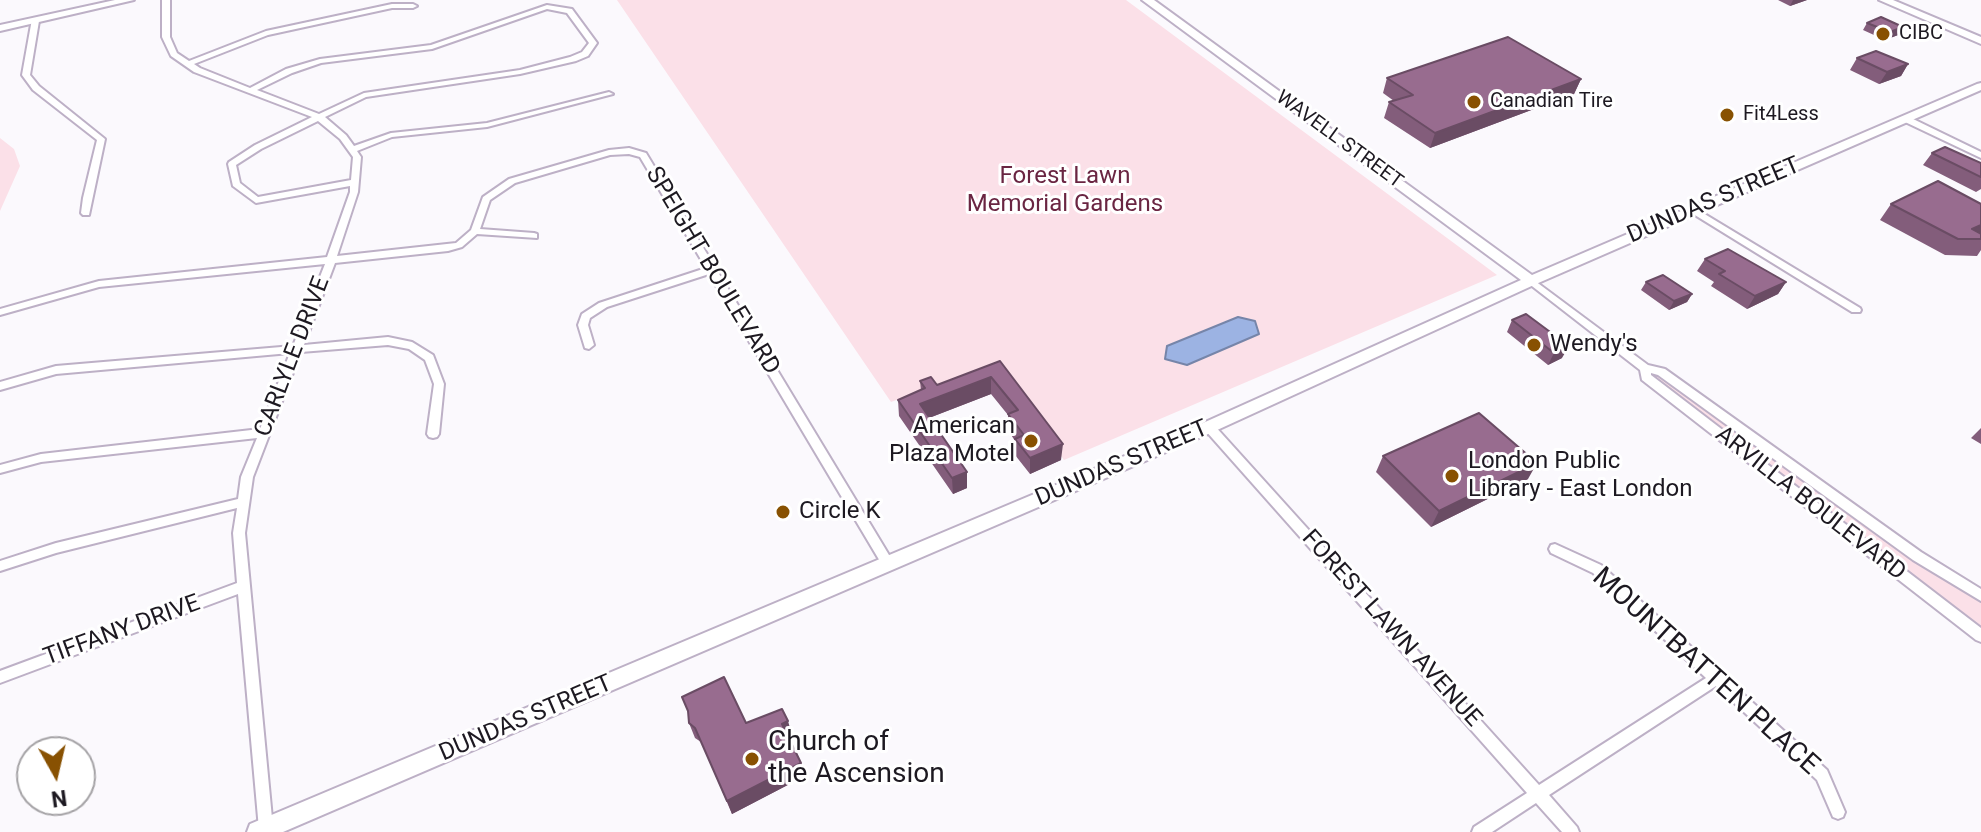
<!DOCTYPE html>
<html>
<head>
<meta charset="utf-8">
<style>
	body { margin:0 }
	#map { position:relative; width:1981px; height:832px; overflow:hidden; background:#fbf9fd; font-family:Roboto,sans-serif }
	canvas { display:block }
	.north { position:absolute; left:16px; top:736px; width:80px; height:80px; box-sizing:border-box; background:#fff; border:2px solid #a5a3a6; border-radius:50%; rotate:172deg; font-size:22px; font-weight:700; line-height:32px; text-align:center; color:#1d1921 }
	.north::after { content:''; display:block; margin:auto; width:28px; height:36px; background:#885102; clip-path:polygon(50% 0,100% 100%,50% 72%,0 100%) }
</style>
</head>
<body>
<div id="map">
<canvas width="1981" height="832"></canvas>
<div class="north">N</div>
</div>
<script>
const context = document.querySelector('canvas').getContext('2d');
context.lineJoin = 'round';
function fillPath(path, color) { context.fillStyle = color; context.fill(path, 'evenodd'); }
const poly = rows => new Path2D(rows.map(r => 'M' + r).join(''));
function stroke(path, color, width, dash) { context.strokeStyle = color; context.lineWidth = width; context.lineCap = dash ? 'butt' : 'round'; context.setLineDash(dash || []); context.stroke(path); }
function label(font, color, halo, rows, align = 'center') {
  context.font = font + ' Roboto,sans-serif'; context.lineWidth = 6; context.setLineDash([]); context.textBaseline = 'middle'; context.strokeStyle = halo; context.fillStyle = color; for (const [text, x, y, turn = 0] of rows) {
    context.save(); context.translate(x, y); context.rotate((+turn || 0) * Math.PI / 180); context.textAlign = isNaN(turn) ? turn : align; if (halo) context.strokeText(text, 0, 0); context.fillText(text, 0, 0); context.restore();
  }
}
const green = poly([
	[617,0,1126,0,1497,275,1064,460,992,365,891,402],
	[0,138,14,149,20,166,0,211],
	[1657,375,1888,540,1981,603,1981,628,1653,376]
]);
const water = poly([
	[1238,317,1255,321,1259,334,1187,365,1165,359,1167,346,1238,317]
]);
const street = poly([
	[162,0,170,0,170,37,177,53,189,61,266,31,392,4,413,4,417,6,413,8,392,8,268,35,194,64,200,68,250,88,286,69,320,59,431,45,547,5,572,9,597,43,588,56,576,61,520,74,366,97,325,117,346,135,354,146,391,133,487,123,609,92,613,94,487,127,392,137,357,151,361,157,358,192,337,256,456,243,471,230,483,197,509,179,609,150,629,148,646,153,892,560,894,564,892,568,888,569,884,568,709,274,607,307,590,318,588,325,594,345,589,349,585,348,578,325,582,314,599,303,706,268,640,157,629,154,610,155,515,183,490,200,480,229,534,233,537,234,537,238,477,234,462,247,448,251,335,263,304,345,388,337,412,342,433,355,444,384,439,434,437,437,433,438,429,437,427,434,434,384,425,360,409,349,388,345,301,352,253,477,245,533,273,829,272,832,260,832,259,829,238,594,0,683,0,671,237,583,233,533,237,508,56,553,0,571,0,561,56,543,238,499,241,477,257,438,41,462,0,473,0,465,41,454,260,429,290,353,56,374,0,390,0,382,56,366,293,346,325,264,99,287,0,315,0,309,99,281,327,257,350,192,350,186,256,203,233,186,228,164,229,162,255,145,312,117,194,72,171,56,162,37,162,0],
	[547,9,567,13,589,43,582,52,570,57,520,70,364,93,319,114,257,90,292,73,321,63,432,49,547,9],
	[318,121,340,139,353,157,351,180,258,197,240,183,236,165,261,149,318,121],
	[32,19,39,21,30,75,39,86,105,139,89,215,83,215,81,213,83,198,97,140,33,90,22,75,32,19],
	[1903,117,1909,117,1981,152,1981,158,1903,121,1903,117],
	[1693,207,1860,308,1861,310,1860,312,1852,312,1690,212,1690,208,1693,207],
	[1531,278,1648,365,1665,369,1921,552,1981,589,1981,601,1913,560,1658,375,1651,373,1651,375,1981,628,1981,642,1976,640,1642,380,1640,370,1528,283,1526,281,1531,278],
	[1209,423,1213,424,1539,785,1706,678,1593,573,1551,553,1549,549,1551,545,1555,544,1601,565,1827,770,1845,812,1843,817,1838,819,1833,817,1817,780,1716,686,1549,795,1577,827,1579,832,1562,832,1536,803,1492,832,1472,832,1474,827,1527,793,1205,430,1203,427,1205,424,1209,423]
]);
const secondary = poly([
	[115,0,134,0,0,31,0,25,115,0],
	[1142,0,1154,0,1532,275,1977,84,1981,83,1981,90,1536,284,1215,431,283,832,247,832,250,824,1203,423,1521,280,1142,0],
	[1879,0,1893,0,1981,37,1981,44,1879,0]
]);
const wall = poly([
	[1778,0,1807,0,1790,6],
	[1867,23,1898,35,1885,40,1863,30],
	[1857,58,1908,64,1901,76,1879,84,1850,70],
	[1387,78,1581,79,1574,94,1430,148,1384,118,1389,102,1394,101,1383,93],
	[1932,153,1981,163,1981,189,1976,192,1923,165],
	[1891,204,1981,204,1981,250,1977,256,1945,255,1880,220],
	[1705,259,1786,282,1778,294,1747,309,1711,286,1714,282,1697,271],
	[1646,282,1692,294,1687,302,1669,310,1641,290],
	[1512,320,1562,358,1548,365,1507,332],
	[1000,361,1061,460,1030,474,1015,455,1015,441,1008,430,1008,415,991,394,929,418,967,472,967,488,953,494,899,416,898,400,921,390,920,381,937,385],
	[1981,428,1981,444,1971,438],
	[1383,456,1528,479,1431,527,1376,472],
	[689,723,746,723,792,735,788,737,805,776,732,814,701,742,695,738]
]);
const shadedWall = poly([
	[1793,0,1807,0,1790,6],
	[1903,27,1898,35,1885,40,1890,32],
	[1908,64,1901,76,1879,84,1887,72],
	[1581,79,1574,94,1430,148,1435,133],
	[1981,225,1981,235,1972,229],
	[1786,282,1778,294,1747,309,1755,296],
	[1692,294,1687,302,1669,310,1674,301],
	[1569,346,1562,358,1548,365,1554,353],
	[991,377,991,394,921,421,920,404],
	[1063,444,1061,460,1030,474,1030,458],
	[1537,463,1528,479,1431,527,1439,511],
	[967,472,967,488,953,494,952,478],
	[788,721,792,735,786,738,782,724],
	[801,763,805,776,732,814,727,801]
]);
const building = poly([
	[1881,17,1903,27,1890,32,1867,23,1881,17],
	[1508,37,1581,79,1435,133,1389,102,1413,95,1387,78,1508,37],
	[1876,51,1908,64,1887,72,1857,58,1876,51],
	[1945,147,1981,163,1981,177,1932,153,1945,147],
	[1938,181,1981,204,1981,225,1972,229,1981,234,1981,239,1958,239,1891,204,1938,181],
	[1728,249,1786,282,1755,296,1719,274,1725,271,1705,259,1728,249],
	[1663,275,1692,294,1674,301,1646,282,1663,275],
	[1526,314,1569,346,1554,353,1512,320,1526,314],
	[1000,361,1063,444,1030,458,1015,439,1024,435,1008,414,1018,410,991,377,920,404,967,472,952,478,898,400,925,388,920,381,931,377,937,385,1000,361],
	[1479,413,1537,463,1439,511,1383,456,1479,413],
	[724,677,746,723,782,709,788,721,782,724,801,763,727,801,695,728,689,723,688,711,682,697,724,677]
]);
const markers = [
	[1883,34,8,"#885102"],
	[1474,102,8,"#885102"],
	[1727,115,8,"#885102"],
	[1534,345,8,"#885102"],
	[1031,441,8,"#885102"],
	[1452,476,8,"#885102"],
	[783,512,8,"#885102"],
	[752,759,8,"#885102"]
];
const farPoinames = [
	["CIBC",1899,34],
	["Canadian Tire",1490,102],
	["Fit4Less",1743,115]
];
const farStreetnames = [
	["WAVELL STREET",1339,140,36]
];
const parkNames = [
	["Forest Lawn",1065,177],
	["Memorial Gardens",1065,205]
];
const streetNames = [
	["DUNDAS STREET",1714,201,-23],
	["SPEIGHT BOULEVARD",712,271,59],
	["CARLYLE DRIVE",293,357,-69],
	["DUNDAS STREET",1122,464,-23],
	["ARVILLA BOULEVARD",1810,504,38],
	["FOREST LAWN AVENUE",1391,629,48],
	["TIFFANY DRIVE",122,631,-20],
	["DUNDAS STREET",526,719,-23]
];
const poiNames = [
	["Wendy's",1550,345],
	["American",1015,427,"right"],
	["Plaza Motel",1015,455,"right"],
	["London Public",1468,462],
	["Library - East London",1468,490],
	["Circle K",799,512]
];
const nearStreetnames = [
	["MOUNTBATTEN PLACE",1705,672,42]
];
const nearPoinames = [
	["Church of",768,743],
	["the Ascension",768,775]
];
fillPath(green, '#fbe0e8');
fillPath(water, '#9cb3e3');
stroke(water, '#7685a9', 2);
stroke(street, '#bdb0c6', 4);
stroke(secondary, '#bdb0c6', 4);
fillPath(street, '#fff');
fillPath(secondary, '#fff');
fillPath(wall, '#835d7b');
fillPath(shadedWall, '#6a4c64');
fillPath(building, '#986c8f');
stroke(building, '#6a4c64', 2);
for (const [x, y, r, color] of markers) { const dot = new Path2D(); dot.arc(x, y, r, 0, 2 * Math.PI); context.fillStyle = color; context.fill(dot); stroke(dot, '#fff', 3); }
label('20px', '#1d1921', '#fff', farPoinames, 'left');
label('20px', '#1d1921', '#fff', farStreetnames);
label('24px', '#6a2542', '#fff', parkNames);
label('24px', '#1d1921', '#fff', streetNames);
label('24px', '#1d1921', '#fff', poiNames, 'left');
label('28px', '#1d1921', '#fff', nearStreetnames);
label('28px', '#1d1921', '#fff', nearPoinames, 'left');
</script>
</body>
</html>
